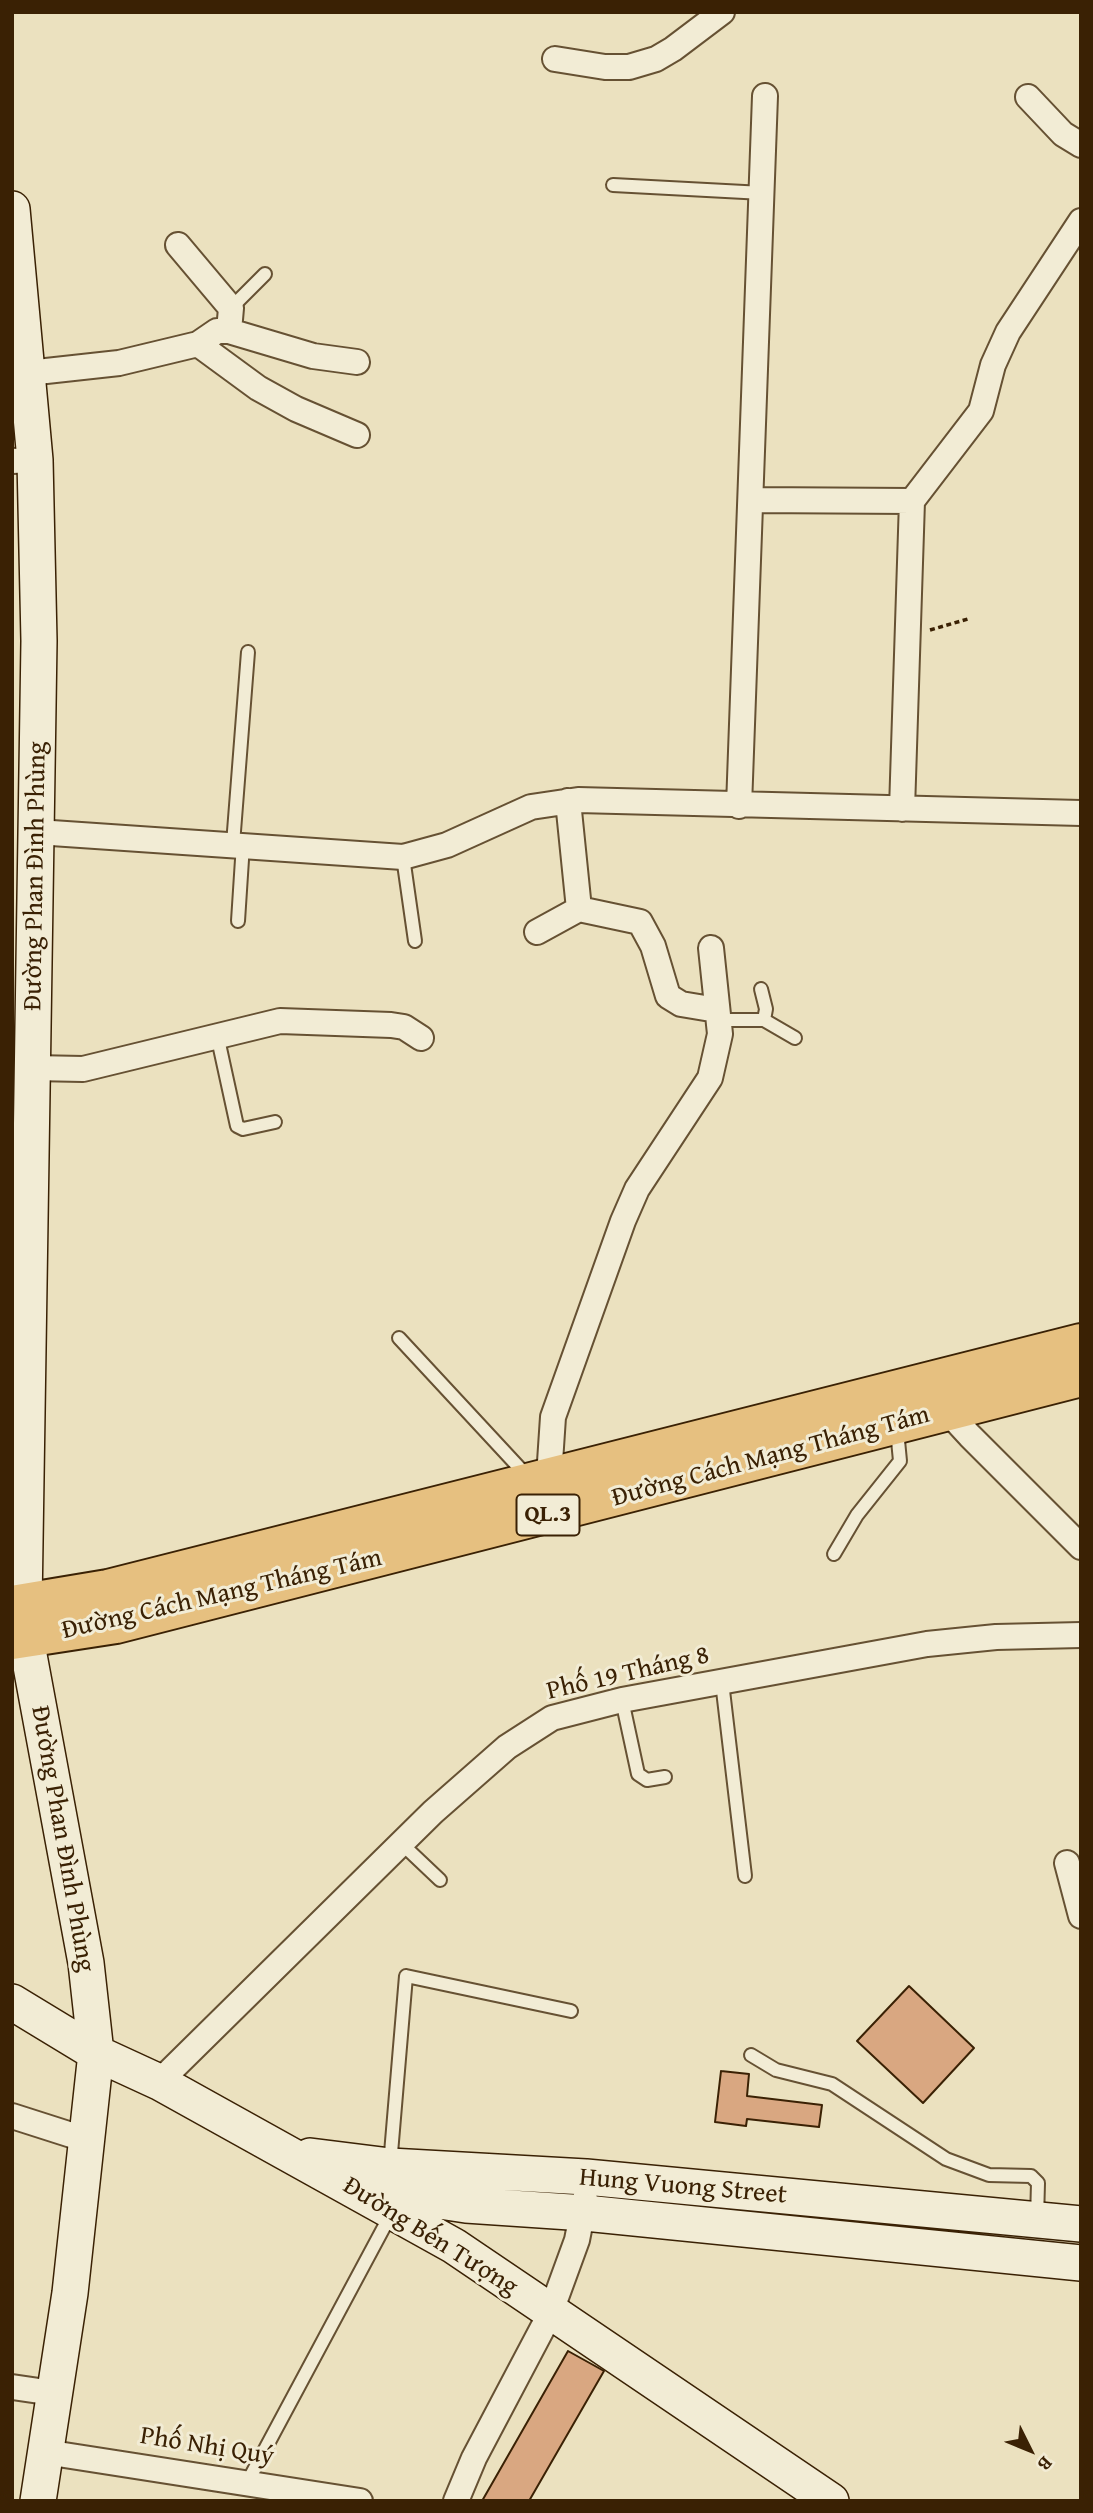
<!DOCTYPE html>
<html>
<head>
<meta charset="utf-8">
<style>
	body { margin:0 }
	#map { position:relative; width:1093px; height:2513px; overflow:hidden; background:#ebe1bf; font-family:"Gentium Book Plus",serif }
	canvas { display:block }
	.frame { position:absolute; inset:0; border:14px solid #3a2104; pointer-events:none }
	.north { position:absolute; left:995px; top:2415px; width:70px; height:70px; -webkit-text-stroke:5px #f2ecd5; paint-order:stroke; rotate:133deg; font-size:19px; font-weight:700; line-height:28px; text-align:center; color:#3a2104 }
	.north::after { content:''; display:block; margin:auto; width:24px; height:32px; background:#3a2104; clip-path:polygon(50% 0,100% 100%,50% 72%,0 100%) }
</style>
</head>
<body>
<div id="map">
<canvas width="1093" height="2513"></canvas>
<div class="frame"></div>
<div class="north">B</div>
</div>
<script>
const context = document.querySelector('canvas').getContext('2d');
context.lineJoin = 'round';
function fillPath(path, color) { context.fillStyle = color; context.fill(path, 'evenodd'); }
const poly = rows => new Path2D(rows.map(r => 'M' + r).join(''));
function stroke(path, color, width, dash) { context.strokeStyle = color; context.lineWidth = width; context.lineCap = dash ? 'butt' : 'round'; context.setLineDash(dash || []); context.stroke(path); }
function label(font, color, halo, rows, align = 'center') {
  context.font = font + ' "Gentium Book Plus",serif'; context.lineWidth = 6; context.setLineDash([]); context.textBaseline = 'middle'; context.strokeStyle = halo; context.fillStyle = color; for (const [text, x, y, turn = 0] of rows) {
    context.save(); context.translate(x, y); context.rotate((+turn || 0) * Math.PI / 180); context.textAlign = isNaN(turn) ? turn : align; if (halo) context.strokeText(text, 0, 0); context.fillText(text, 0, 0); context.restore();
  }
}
const building = poly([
	[909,1986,974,2048,923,2103,857,2041,909,1986],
	[721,2071,749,2074,747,2096,822,2105,819,2127,747,2119,746,2126,715,2122,721,2071],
	[568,2351,604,2371,529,2501,482,2501,568,2351]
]);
const path = poly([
	[930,630,968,619]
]);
const lane = poly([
	[613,185,763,193],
	[231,308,265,274],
	[233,844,248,652],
	[403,857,415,941],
	[238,921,243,844],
	[761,989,766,1009,764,1020],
	[718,1020,764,1020,795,1038],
	[218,1039,237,1126,243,1129,275,1122],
	[399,1338,527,1476],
	[834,1554,857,1515,900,1461,897,1430],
	[722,1682,745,1876],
	[622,1700,638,1774,647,1780,665,1777],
	[402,1844,440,1880],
	[751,2055,776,2070,832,2084,946,2159,989,2175,1031,2176,1038,2183,1037,2219],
	[390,2165,406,1976,571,2011],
	[247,2483,391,2214]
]);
const street = poly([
	[555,59,605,67,629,67,656,59,673,49,722,12],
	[1028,97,1063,134,1081,145],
	[178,245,231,308,229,331],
	[198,344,258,388,296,409,357,435],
	[28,373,119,363,198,344,217,331,229,331,313,356,357,362],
	[12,461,35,460],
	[751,500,912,501],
	[568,801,579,909,640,922,653,946,668,996,681,1004,717,1010],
	[739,806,765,96],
	[902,809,912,501,981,411,993,365,1008,332,1081,221],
	[37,832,403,857,447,845,531,807,578,800,1081,813],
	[537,932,579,909],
	[33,1068,83,1069,280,1021,391,1025,404,1027,421,1038],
	[943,1400,947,1411,970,1436,1081,1547],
	[549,1477,553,1417,623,1221,637,1189,710,1078,720,1034,711,948],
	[1067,1863,1081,1916],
	[159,2082,433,1812,507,1747,552,1718,622,1700,927,1644,996,1637,1081,1635],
	[12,2116,87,2140],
	[12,2387,53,2393],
	[45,2452,360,2501],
	[456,2501,474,2458,550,2314,577,2240,585,2199]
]);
const secondary = poly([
	[12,209,35,460,39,641,24,1605,26,1639,86,1963,96,2053,70,2293,38,2501],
	[12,2002,96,2053,159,2082,454,2246,831,2501],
	[310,2156,390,2166,586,2177,1081,2224],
	[374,2191,466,2205,585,2213,1081,2263]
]);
const highway = poly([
	[12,1605,108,1589,1081,1343],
	[12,1640,116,1624,1081,1377]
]);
const shields = [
	[548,1515,63]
];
const shieldNames = [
	["QL.3",548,1515]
];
const streetNames = [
	["Đường Phan Đình Phùng",36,876,-89],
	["Đường Cách Mạng Tháng Tám",771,1457,-15],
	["Đường Cách Mạng Tháng Tám",222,1595,-13],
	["Phố 19 Tháng 8",628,1674,-13],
	["Đường Phan Đình Phùng",62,1839,80],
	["Hung Vuong Street",683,2187,5],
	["Đường Bến Tượng",430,2237,32],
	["Phố Nhị Quý",207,2447,9]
];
fillPath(building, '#d9a781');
stroke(building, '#3a2104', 2);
stroke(lane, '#665133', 16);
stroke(street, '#665133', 28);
stroke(secondary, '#3a2104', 38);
stroke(highway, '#3a2104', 42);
stroke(path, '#3a2104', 3.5, [5, 3.5]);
stroke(lane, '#f2ecd5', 12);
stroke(street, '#f2ecd5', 24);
stroke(secondary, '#f2ecd5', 35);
stroke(highway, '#e6c080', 38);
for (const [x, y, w] of shields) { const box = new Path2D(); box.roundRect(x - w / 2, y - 20.5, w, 41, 5); context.fillStyle = '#f2ecd5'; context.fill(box); stroke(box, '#3a2104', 2); }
label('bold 24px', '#3a2104', null, shieldNames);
label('26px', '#3a2104', '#f2ecd5', streetNames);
</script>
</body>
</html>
